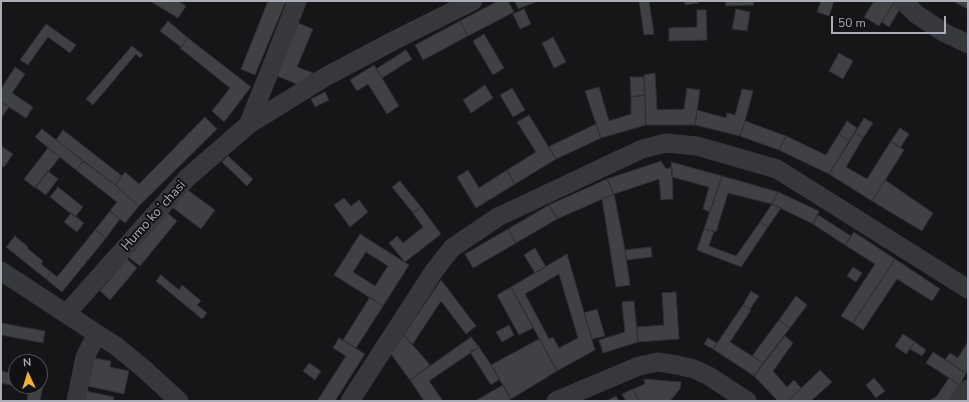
<!DOCTYPE html>
<html>
<head>
<meta charset="utf-8">
<style>
	body { margin:0 }
	#map { position:relative; width:969px; height:402px; overflow:hidden; background:#161618; font-family:"Nunito Sans",sans-serif }
	canvas { display:block }
	.frame { position:absolute; inset:0; border:2px solid #a8adb8; pointer-events:none }
	.north { position:absolute; left:8px; top:354px; width:40px; height:40px; box-sizing:border-box; background:#111113; border:1px solid #4d4f55; border-radius:50%; rotate:356deg; font-size:11px; font-weight:700; line-height:16px; text-align:center; color:#a8adb8 }
	.north::after { content:''; display:block; margin:auto; width:14px; height:18px; background:#f2b134; clip-path:polygon(50% 0,100% 100%,50% 72%,0 100%) }
	.scale { position:absolute; left:831px; top:16px; width:115px; height:18px; box-sizing:border-box; border:2px solid #a8adb8; border-top:0; padding-left:5px; font-size:12px; line-height:14px; white-space:nowrap; color:#a8adb8; -webkit-text-stroke:3px #111113; paint-order:stroke }
</style>
</head>
<body>
<div id="map">
<canvas width="969" height="402"></canvas>
<div class="frame"></div>
<div class="north">N</div>
<div class="scale">50 m</div>
</div>
<script>
const context = document.querySelector('canvas').getContext('2d');
context.lineJoin = 'round';
function fillPath(path, color) { context.fillStyle = color; context.fill(path, 'evenodd'); }
const poly = rows => new Path2D(rows.map(r => 'M' + r).join(''));
function stroke(path, color, width, dash) { context.strokeStyle = color; context.lineWidth = width; context.lineCap = dash ? 'butt' : 'round'; context.setLineDash(dash || []); context.stroke(path); }
function label(font, color, halo, rows, align = 'center') {
  context.font = font + ' "Nunito Sans",sans-serif'; context.lineWidth = 4; context.setLineDash([]); context.textBaseline = 'middle'; context.strokeStyle = halo; context.fillStyle = color; for (const [text, x, y, turn = 0] of rows) {
    context.save(); context.translate(x, y); context.rotate((+turn || 0) * Math.PI / 180); context.textAlign = isNaN(turn) ? turn : align; if (halo) context.strokeText(text, 0, 0); context.fillText(text, 0, 0); context.restore();
  }
}
const building = poly([
	[150,1,178,1,186,6,178,18,150,1],
	[268,1,289,1,288,4,285,3,255,75,241,69,268,1],
	[498,1,508,1,514,12,468,36,460,21,498,1],
	[515,1,538,1,518,9,515,1],
	[639,1,649,1,654,34,644,35,639,1],
	[685,1,698,1,699,3,685,5,685,1],
	[725,1,753,1,754,5,726,6,725,1],
	[821,1,834,1,829,16,817,12,821,1],
	[874,1,895,1,879,26,864,17,874,1],
	[952,1,968,1,968,9,952,1],
	[894,3,901,7,889,27,882,22,894,3],
	[524,9,531,24,520,29,513,14,524,9],
	[736,9,750,12,747,31,732,29,736,9],
	[697,10,706,10,707,40,669,41,669,28,697,27,697,10],
	[168,21,188,38,181,47,160,31,168,21],
	[460,21,468,36,423,60,415,45,460,21],
	[298,23,313,29,297,67,313,73,299,85,275,75,298,23],
	[46,24,76,45,70,53,48,37,28,65,20,60,46,24],
	[484,34,504,68,493,75,473,41,484,34],
	[553,37,566,62,554,68,542,43,553,37],
	[188,38,251,87,224,122,212,111,230,88,180,48,188,38],
	[132,46,143,55,140,58,136,54,93,105,86,99,132,46],
	[406,50,412,59,382,78,376,69,406,50],
	[839,53,853,61,843,79,829,71,839,53],
	[374,65,399,106,387,114,368,84,357,91,350,80,374,65],
	[15,67,25,74,12,93,33,107,26,118,1,102,1,89,15,67],
	[655,73,657,110,684,109,687,88,700,90,695,125,646,125,644,75,655,73],
	[630,77,644,77,645,95,631,97,630,77],
	[485,85,493,98,471,113,463,100,485,85],
	[599,87,609,121,631,114,631,97,645,95,646,125,601,138,585,91,599,87],
	[512,88,525,110,513,117,500,95,512,88],
	[742,89,753,91,745,121,740,136,695,125,697,110,726,118,727,113,735,115,742,89],
	[325,92,329,100,315,107,311,99,325,92],
	[1,102,9,107,1,118,1,102],
	[529,115,556,159,515,184,507,170,536,152,517,122,529,115],
	[205,117,217,129,139,206,115,185,125,172,139,184,205,117],
	[864,118,873,123,863,138,855,133,864,118],
	[745,121,786,136,779,150,740,136,745,121],
	[847,121,857,128,849,141,839,134,847,121],
	[596,124,601,138,556,159,548,147,596,124],
	[900,128,909,134,900,148,891,141,900,128],
	[42,129,83,161,76,170,35,137,42,129],
	[63,130,122,176,115,185,56,140,63,130],
	[855,133,863,138,846,167,867,179,891,141,904,150,872,201,829,174,855,133],
	[839,134,849,141,829,174,779,150,786,136,826,155,839,134],
	[1,146,13,154,4,167,1,165,1,146],
	[48,148,60,157,35,188,24,179,48,148],
	[228,156,253,179,247,186,222,162,228,156],
	[83,161,115,185,139,206,125,223,110,211,117,202,76,170,83,161],
	[661,161,666,169,672,167,673,199,661,200,659,179,614,194,607,179,661,161],
	[671,162,722,176,710,212,703,209,709,187,672,177,671,162],
	[468,170,479,188,507,170,515,184,476,208,457,177,468,170],
	[48,171,58,179,46,195,35,187,48,171],
	[722,176,778,192,772,204,728,193,716,232,704,229,722,176],
	[607,179,614,194,557,219,549,205,607,179],
	[885,180,933,213,922,231,872,201,885,180],
	[400,181,421,207,413,213,392,187,400,181],
	[58,187,83,207,75,217,50,197,58,187],
	[186,189,215,210,201,229,172,207,186,189],
	[778,192,819,211,813,224,772,204,778,192],
	[614,194,625,250,630,285,616,287,602,199,614,194],
	[344,198,351,206,359,200,368,212,350,227,334,205,344,198],
	[772,204,781,208,768,227,760,222,772,204],
	[549,205,557,219,516,243,508,229,549,205],
	[421,207,441,234,405,262,389,243,397,236,403,243,423,227,413,213,421,207],
	[110,211,120,219,106,238,95,230,110,211],
	[166,212,177,221,140,266,128,257,166,212],
	[71,213,84,223,77,232,64,222,71,213],
	[818,215,851,236,845,245,813,224,818,215],
	[760,222,768,227,741,267,697,250,704,229,714,231,709,246,736,256,760,222],
	[508,229,516,243,473,268,465,254,508,229],
	[95,230,106,238,62,292,46,279,51,272,57,277,95,230],
	[854,232,895,259,853,323,841,316,875,264,845,245,854,232],
	[360,234,409,265,383,306,334,275,360,234],
	[366,252,388,266,375,286,353,272,366,252],
	[15,236,28,247,27,248,43,261,41,264,51,272,46,279,6,247,15,236],
	[651,247,652,257,626,260,625,250,651,247],
	[535,248,546,267,535,273,524,255,535,248],
	[567,254,595,350,557,371,511,287,567,254],
	[559,274,578,338,559,348,553,337,549,339,525,294,559,274],
	[127,259,137,268,110,300,100,291,127,259],
	[895,259,940,289,932,301,897,279,863,330,853,323,895,259],
	[853,267,862,273,856,282,847,276,853,267],
	[161,275,179,290,182,285,201,301,197,305,207,313,202,319,156,281,161,275],
	[441,280,476,326,466,334,441,301,412,345,404,335,441,280],
	[511,287,533,328,519,335,497,295,511,287],
	[751,291,759,296,750,309,743,305,751,291],
	[676,292,679,339,638,342,637,327,664,325,662,293,676,292],
	[796,296,807,305,790,328,779,320,796,296],
	[370,297,383,306,356,348,343,340,370,297],
	[634,301,638,342,603,353,599,340,625,332,622,302,634,301],
	[743,305,751,310,730,342,763,363,754,376,713,349,743,305],
	[597,309,605,336,592,339,584,313,597,309],
	[779,320,790,328,763,363,752,356,779,320],
	[1,323,45,331,43,343,1,335,1,323],
	[509,325,514,335,502,342,496,332,509,325],
	[903,334,915,342,906,354,895,346,903,334],
	[404,335,430,365,410,380,391,354,404,335],
	[785,336,793,343,773,371,787,387,794,380,801,388,788,401,778,401,754,376,785,336],
	[471,337,479,347,429,381,443,401,424,401,410,380,471,337],
	[339,338,365,354,335,401,317,401,346,356,333,348,339,338],
	[708,338,717,343,713,349,704,344,708,338],
	[539,339,557,371,511,399,491,365,539,339],
	[968,341,968,371,966,373,945,360,950,353,958,358,968,341],
	[915,342,926,350,922,356,910,349,915,342],
	[479,347,491,365,500,379,491,385,470,352,479,347],
	[933,352,966,373,960,385,926,363,933,352],
	[94,358,111,361,110,367,129,371,124,394,88,386,94,358],
	[309,363,321,371,315,380,303,371,309,363],
	[820,370,832,382,811,401,788,401,820,370],
	[1,371,16,374,16,386,40,386,40,379,44,380,40,401,27,401,29,389,1,383,1,371],
	[874,378,885,391,876,398,866,385,874,378],
	[949,378,960,385,950,401,929,401,937,396,949,378],
	[644,379,681,382,680,389,670,401,639,401,633,389,645,384,644,379],
	[503,385,511,399,507,401,475,401,503,385],
	[633,389,639,401,626,401,622,394,633,389],
	[86,391,114,397,113,401,84,401,86,391],
	[616,396,619,401,606,401,616,396]
]);
const minor = poly([
	[903,1,916,14,943,32,968,44],
	[248,125,273,63,297,1],
	[1,271,97,334],
	[66,314,187,178,248,125,327,76,393,41,473,1],
	[76,401,85,357,97,334,116,346,144,369,179,401],
	[350,401,434,271,452,248,498,217,642,149,666,143,697,146,777,169,968,289],
	[556,401,639,366,658,362,677,365,694,369,709,376,747,401],
	[959,401,968,389]
]);
const streetNames = [
	["Humo koʻchasi",154,216,-48]
];
fillPath(building, '#404145');
stroke(building, '#303034', 1);
stroke(minor, '#37383d', 19);
label('13px', '#a8adb8', '#111113', streetNames);
</script>
</body>
</html>
